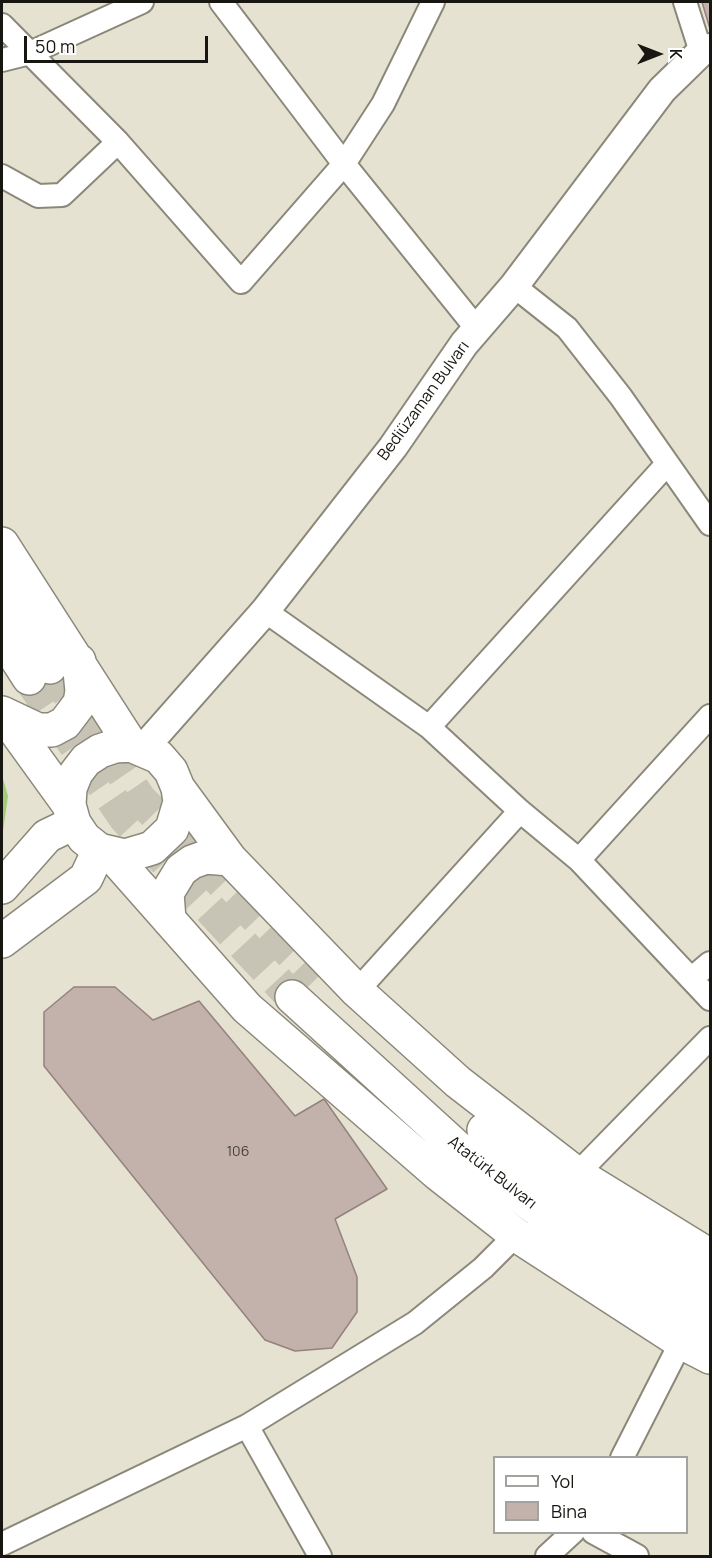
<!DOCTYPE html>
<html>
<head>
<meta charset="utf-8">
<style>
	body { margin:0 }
	#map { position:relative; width:712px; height:1558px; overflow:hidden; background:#e6e2d2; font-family:Manrope,sans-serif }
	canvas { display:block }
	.frame { position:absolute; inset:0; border:3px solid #171610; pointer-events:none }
	.legend { position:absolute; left:493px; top:1456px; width:195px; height:78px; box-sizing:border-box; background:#fff; border:2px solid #a2a29f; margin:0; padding:8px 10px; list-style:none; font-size:18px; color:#171610 }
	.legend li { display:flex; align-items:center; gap:12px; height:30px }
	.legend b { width:30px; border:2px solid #a2a29f }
	.north { position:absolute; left:628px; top:24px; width:60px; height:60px; -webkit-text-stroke:4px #fff; paint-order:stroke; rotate:90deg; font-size:16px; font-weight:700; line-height:24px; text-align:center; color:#171610 }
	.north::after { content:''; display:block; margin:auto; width:21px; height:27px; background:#171610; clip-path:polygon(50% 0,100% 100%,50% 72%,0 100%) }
	.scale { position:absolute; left:24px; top:36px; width:184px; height:27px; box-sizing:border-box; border:3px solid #171610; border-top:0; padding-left:8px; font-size:18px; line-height:21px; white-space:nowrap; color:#171610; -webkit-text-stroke:4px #fff; paint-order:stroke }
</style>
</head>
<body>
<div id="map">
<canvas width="712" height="1558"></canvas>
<div class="frame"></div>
<ul class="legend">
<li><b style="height:8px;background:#fff"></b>Yol</li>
<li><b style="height:16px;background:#c3b2ac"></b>Bina</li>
</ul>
<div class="north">K</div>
<div class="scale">50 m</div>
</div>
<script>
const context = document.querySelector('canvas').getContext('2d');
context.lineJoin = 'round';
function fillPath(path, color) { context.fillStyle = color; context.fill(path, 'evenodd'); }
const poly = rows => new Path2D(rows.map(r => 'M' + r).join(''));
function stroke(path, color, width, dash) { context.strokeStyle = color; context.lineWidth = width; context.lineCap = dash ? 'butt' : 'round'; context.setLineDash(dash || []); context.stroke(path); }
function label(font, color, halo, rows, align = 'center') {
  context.font = font + ' Manrope,sans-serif'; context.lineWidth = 4.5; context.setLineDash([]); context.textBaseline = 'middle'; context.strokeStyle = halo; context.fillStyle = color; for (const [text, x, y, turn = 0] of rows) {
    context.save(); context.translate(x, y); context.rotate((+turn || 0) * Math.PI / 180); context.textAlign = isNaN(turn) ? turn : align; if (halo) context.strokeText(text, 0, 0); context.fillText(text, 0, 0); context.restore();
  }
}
const green = poly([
	[2,775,8,796,2,838]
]);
const building = poly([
	[702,2,710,2,710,29,702,2],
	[74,987,115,987,153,1020,199,1001,295,1116,324,1099,387,1189,335,1219,357,1277,357,1312,332,1348,295,1351,265,1340,44,1066,44,1012,74,987]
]);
const primaryTunnel = poly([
	[50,667,140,799,316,979],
	[29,678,125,818,292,997]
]);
const minor = poly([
	[221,2,344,164,477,329],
	[685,2,701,52],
	[2,25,118,142,241,282,344,164,383,104,433,2],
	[2,60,30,53,142,2],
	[2,176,38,196,62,195,118,142],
	[514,286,567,328,621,397,710,524],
	[265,611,429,727,520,811,579,860,710,999],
	[429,727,667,464],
	[579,860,710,716],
	[691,979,710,963],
	[357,991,520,811],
	[577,1174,710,1038],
	[247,1426,320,1556],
	[622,1458,681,1342],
	[593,1532,637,1556],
	[2,1544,247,1426,415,1323,483,1268,516,1235],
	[547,1556,573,1532]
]);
const tertiary = poly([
	[143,749,265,611,393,447,464,344,514,286,662,90,701,52,710,48]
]);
const secondary = poly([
	[2,887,47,836,74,823],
	[2,941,86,878,99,850]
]);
const primary = poly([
	[2,544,131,745,159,757,171,771,178,788,180,802,172,829,152,848,125,856,99,850,84,838,74,823,69,805,70,788,76,773,86,760,100,751,115,746,131,745],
	[2,590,50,667],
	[2,636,29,678],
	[2,713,38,730,52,730,65,723,80,703,82,691,79,661],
	[4,715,69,805],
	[178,788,230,859,357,991,458,1082,577,1174,710,1256],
	[111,854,247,1008,437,1173,516,1235,681,1342,710,1357],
	[169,920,167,893,181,870,192,862,206,857,230,859],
	[292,997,461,1151,577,1240,686,1313,710,1325],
	[484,1130,538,1174,694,1281,710,1290]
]);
const numberNames = [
	["106",238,1152]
];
const streetNames = [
	["Bediüzaman Bulvarı",424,401,-54],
	["Atatürk Bulvarı",492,1173,38]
];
fillPath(green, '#a2cc78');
fillPath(building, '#c3b2ac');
stroke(building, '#93827d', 1.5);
stroke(primaryTunnel, '#c7c3b5', 33, [33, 16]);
stroke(minor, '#8c8879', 26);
stroke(tertiary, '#8c8879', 32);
stroke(secondary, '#8c8879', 36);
stroke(primary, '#8c8879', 36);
stroke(minor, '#fff', 22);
stroke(tertiary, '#fff', 28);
stroke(secondary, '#fff', 33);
stroke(primary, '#fff', 33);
label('14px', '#423d37', null, numberNames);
label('16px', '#171610', '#fff', streetNames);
</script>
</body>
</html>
